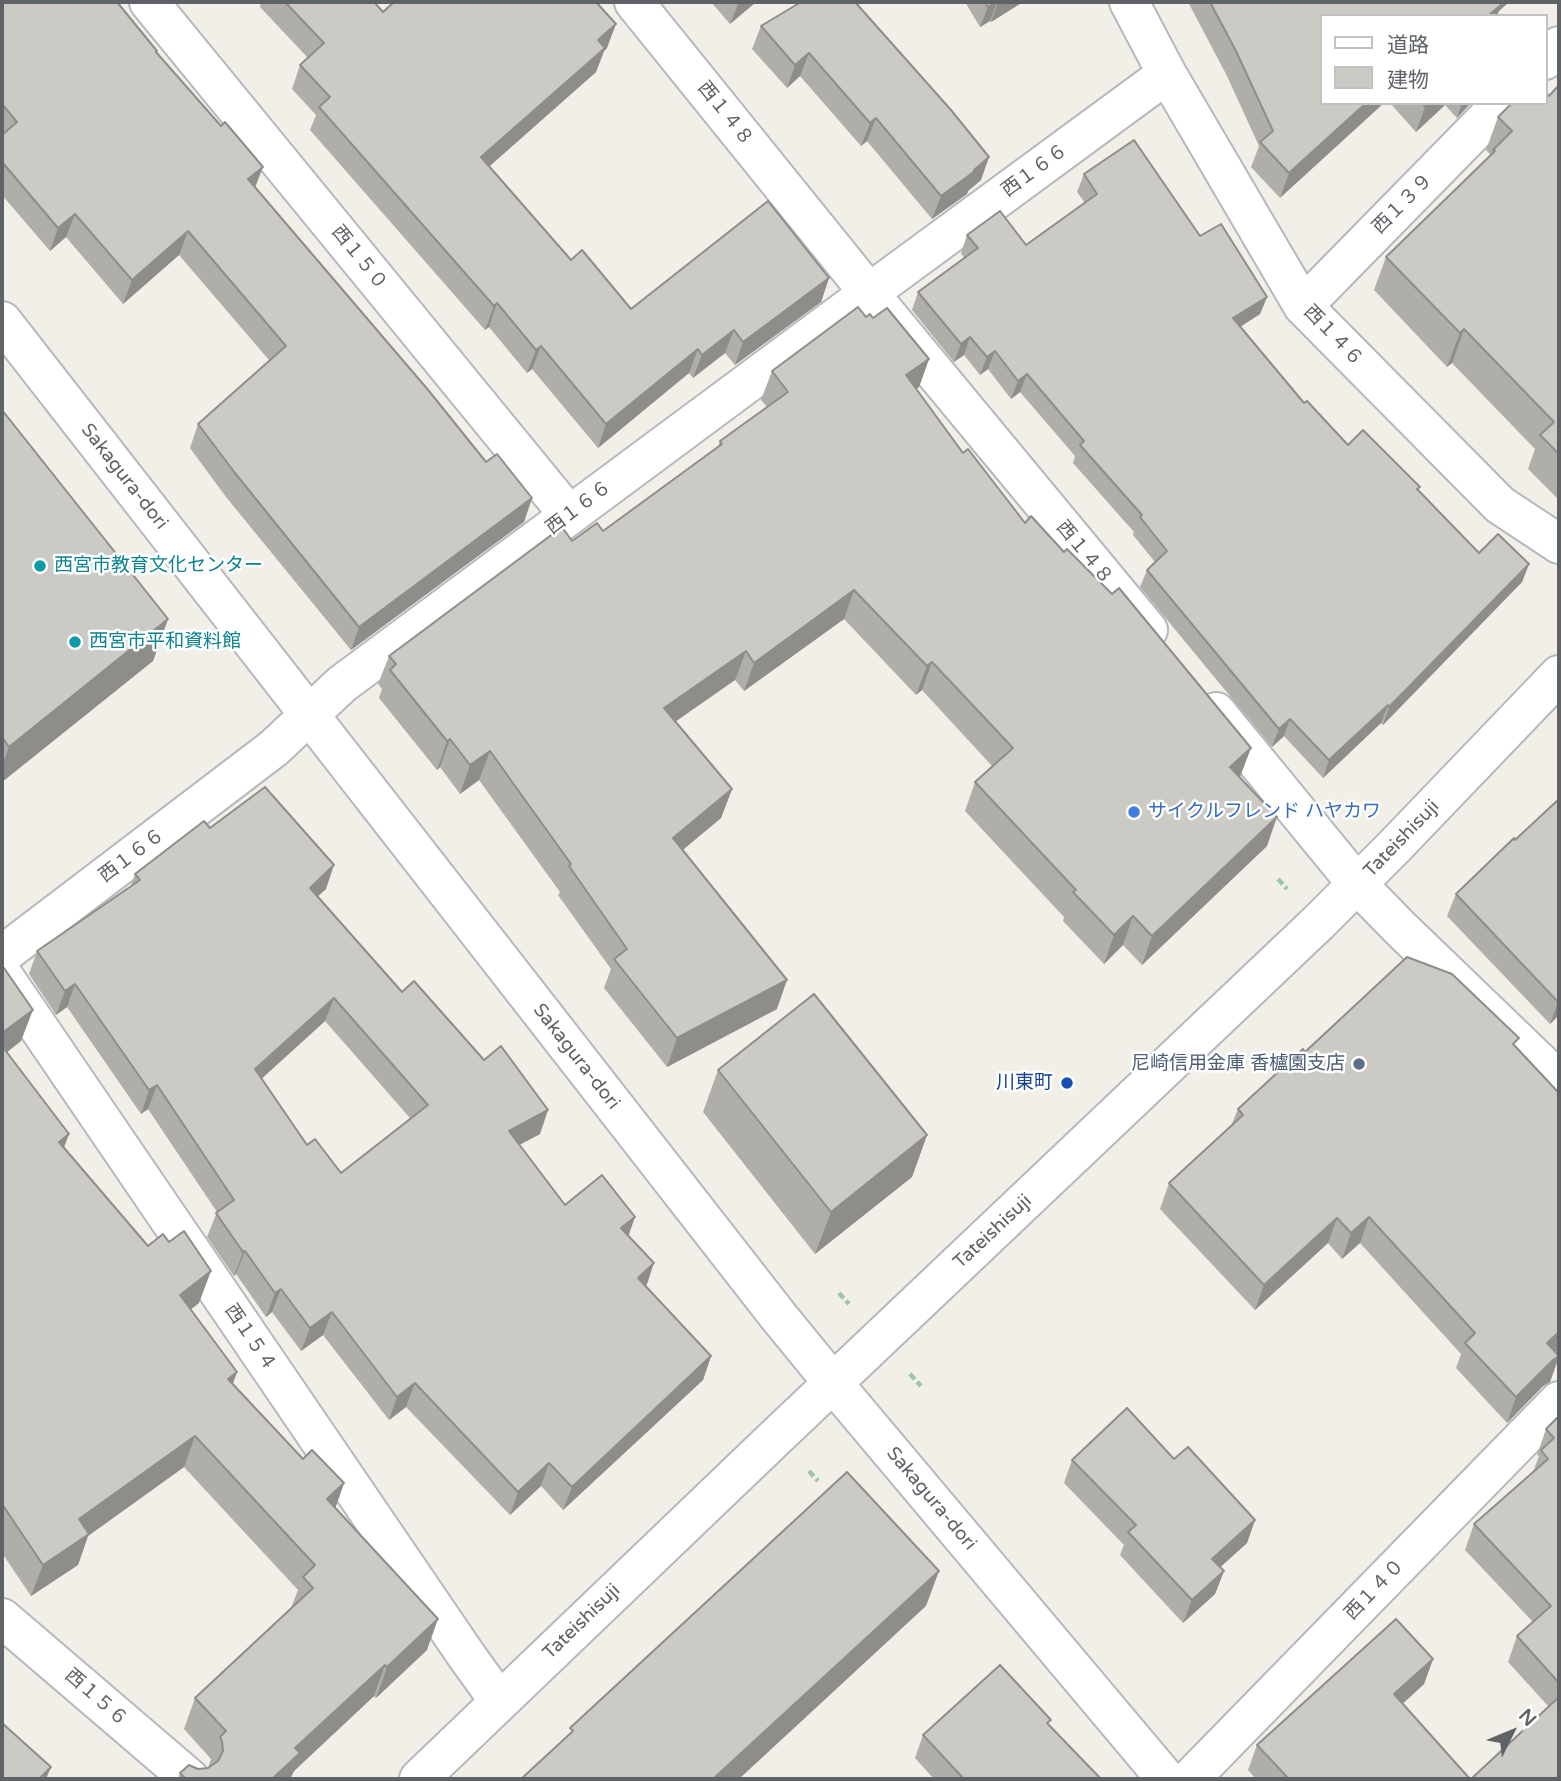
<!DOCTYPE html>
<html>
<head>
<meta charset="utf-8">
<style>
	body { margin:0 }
	#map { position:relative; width:1561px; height:1781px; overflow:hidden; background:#f1efe8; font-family:"Varela Round","Noto Sans JP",sans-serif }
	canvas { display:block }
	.frame { position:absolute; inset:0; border:4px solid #5f6368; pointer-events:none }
	.legend { position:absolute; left:1320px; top:14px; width:228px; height:91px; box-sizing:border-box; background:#fff; border:2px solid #bfc1c3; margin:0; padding:9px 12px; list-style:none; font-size:21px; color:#5f6368 }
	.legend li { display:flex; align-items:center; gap:14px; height:35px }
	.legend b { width:35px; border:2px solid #bfc1c3 }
	.north { position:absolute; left:1477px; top:1697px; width:70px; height:70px; -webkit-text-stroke:5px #fff; paint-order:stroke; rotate:47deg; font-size:19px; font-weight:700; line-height:28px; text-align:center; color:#5f6368 }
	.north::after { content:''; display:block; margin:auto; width:24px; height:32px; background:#5f6368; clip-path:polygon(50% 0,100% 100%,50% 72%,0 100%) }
</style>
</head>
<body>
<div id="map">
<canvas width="1561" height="1781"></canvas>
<div class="frame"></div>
<ul class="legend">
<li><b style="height:9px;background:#fff"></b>道路</li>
<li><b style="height:19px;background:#cccac5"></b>建物</li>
</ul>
<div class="north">N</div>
</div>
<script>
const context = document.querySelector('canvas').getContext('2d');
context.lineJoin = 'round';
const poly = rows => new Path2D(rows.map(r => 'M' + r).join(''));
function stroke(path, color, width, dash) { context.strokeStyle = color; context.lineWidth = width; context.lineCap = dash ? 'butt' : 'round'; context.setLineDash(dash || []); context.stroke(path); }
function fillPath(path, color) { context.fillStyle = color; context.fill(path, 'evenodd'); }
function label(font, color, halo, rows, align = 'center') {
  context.font = font + ' "Varela Round","Noto Sans JP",sans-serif'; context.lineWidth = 5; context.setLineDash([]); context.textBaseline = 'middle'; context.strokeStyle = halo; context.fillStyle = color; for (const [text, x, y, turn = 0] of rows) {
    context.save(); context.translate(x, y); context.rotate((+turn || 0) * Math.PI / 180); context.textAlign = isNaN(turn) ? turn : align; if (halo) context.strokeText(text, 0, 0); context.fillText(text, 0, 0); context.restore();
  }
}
const path = poly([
	[1278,879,1287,889],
	[839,1293,849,1304],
	[910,1374,921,1386],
	[809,1471,818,1481]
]);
const minor = poly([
	[149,2,569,515],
	[634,2,869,293,1148,630],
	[1129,2,1167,74,1303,306,1500,505,1559,544],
	[1545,60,1559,46],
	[1303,306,1502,103],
	[1216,712,1357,884,1401,929,1559,1081],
	[2,955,274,748,342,684,869,293,1167,74],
	[2,974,466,1655,499,1701],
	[2,1618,190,1779],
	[1190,1779,1559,1401]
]);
const tertiary = poly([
	[2,321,779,1317,833,1383,1166,1779],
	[419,1779,776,1437,1319,922,1395,846,1559,675]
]);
const wall = poly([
	[2,2,157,53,255,188,486,462,532,498,524,522,351,650,226,497,190,448,198,424,269,360,179,255,123,304,66,237,50,251,2,195],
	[261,2,374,2,383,12,607,48,604,51,596,72,489,166,571,260,631,309,829,278,821,302,735,365,725,353,693,378,689,373,598,448,532,369,527,373,489,327,485,330,310,130,316,115,292,89,300,65,308,58,260,7],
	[711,2,756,2,730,24],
	[801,2,981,180,968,191,967,194,932,219,867,141,861,146,800,76,787,88,752,49,761,26],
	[965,2,1023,2,991,22,990,21,980,27],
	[1188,2,1509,2,1499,11,1321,103,1280,198,1251,167,1259,146,1227,76],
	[1559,85,1559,500,1528,469,1535,449,1452,363,1447,367,1374,290,1386,257,1491,155,1486,150,1498,117,1549,96],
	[1390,103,1471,103,1457,118,1445,105,1416,132],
	[1084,174,1200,236,1267,297,1260,314,1240,327,1304,403,1348,445,1420,487,1418,490,1479,553,1529,564,1522,582,1383,725,1381,723,1323,778,1284,736,1272,747,1140,587,1147,570,1155,562,1133,535,1134,532,1073,463,1075,456,1020,392,1011,399,988,369,980,375,964,355,954,362,912,310,918,292,964,258,961,253,967,235,1026,245,1085,203,1077,192],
	[866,317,873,318,929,359,919,387,916,389,963,453,1025,523,1240,777,1267,846,1142,965,1123,945,1104,964,1063,921,1064,917,965,811,975,782,992,766,922,690,916,695,844,619,744,691,735,680,675,722,732,789,721,818,683,850,777,1009,667,1067,604,988,611,969,558,895,560,892,479,780,460,794,440,767,437,770,379,698,382,689,378,684,389,656,572,541,603,531,718,447,720,441,767,407,761,400,772,371],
	[2,410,168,619,153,661,2,782],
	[1559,799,1559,1015,1550,1024,1447,916,1456,894],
	[210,828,326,889,318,896,402,992,540,1134,519,1145,565,1205,628,1236,646,1286,711,1356,703,1380,563,1510,541,1486,510,1515,406,1407,389,1420,323,1335,301,1351,272,1312,266,1317,236,1274,234,1276,207,1237,217,1212,148,1109,141,1114,67,1007,56,1015,29,974,37,951,131,886,135,874],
	[325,1021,410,1118,341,1173,307,1145,262,1078],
	[2,969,21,1041,7,1052,69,1134,64,1147,148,1246,199,1303,191,1309,237,1372,233,1384,303,1459,344,1483,335,1508,427,1650,376,1698,374,1696,294,1771,290,1779,178,1779,180,1773,198,1769,208,1768,211,1759,184,1729,195,1698,291,1608,298,1590,184,1467,88,1536,78,1565,31,1596,2,1553],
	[1516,1046,1559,1093,1559,1349,1556,1352,1559,1357,1550,1382,1543,1386,1507,1423,1456,1368,1461,1354,1360,1243,1342,1259,1328,1243,1255,1310,1160,1209,1169,1183,1231,1126,1238,1109,1305,1052],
	[718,1070,927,1135,912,1177,815,1254,703,1112],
	[1559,1416,1559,1779,1549,1707,1508,1662,1517,1636,1533,1622,1465,1550,1474,1524,1533,1472,1539,1456,1537,1455,1546,1429],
	[1174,1459,1255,1520,1247,1543,1220,1567,1224,1571,1215,1594,1183,1623,1120,1555,1124,1545,1064,1483,1072,1460],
	[1433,1659,1424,1684,1402,1704,1470,1779,1256,1779,1248,1770,1257,1745],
	[1049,1725,1101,1779,934,1779,915,1758,923,1735]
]);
const shadedWall = poly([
	[739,2,756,2,730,24],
	[995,2,997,2,990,21,980,27,988,7],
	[998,2,1023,2,991,22],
	[1494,2,1509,2,1499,11,1497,16,1488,16],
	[616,24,607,48,604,51,596,72,473,181,481,157,598,40],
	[809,53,800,76,787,88,795,65],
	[1366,103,1384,103,1280,198,1289,173],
	[1430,103,1446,103,1445,105,1416,132,1425,107],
	[1462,103,1471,103,1457,118],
	[876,118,867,141,861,146,870,123],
	[989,157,981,180,968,191,967,194,932,219,941,196],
	[263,167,254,190,248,179],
	[75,214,66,237,50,251,58,228],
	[188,231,179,255,123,304,132,280],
	[829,278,821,302,735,365,743,342],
	[1267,297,1260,314,1226,336,1233,318],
	[497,303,489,327,485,330,494,306],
	[1464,329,1452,363,1447,367,1460,333],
	[734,330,725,353,693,378,702,355],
	[970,337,964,355,954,362,961,344],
	[541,346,532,369,527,373,536,350],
	[698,349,689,373,598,448,606,424],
	[995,351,988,369,980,375,987,357],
	[929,359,919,387,896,404,906,375],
	[1027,374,1020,392,1011,399,1018,381],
	[532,498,524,522,351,650,359,627],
	[1529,564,1522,582,1383,725,1389,707],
	[854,590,844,619,744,691,754,663],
	[168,619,153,661,2,782,2,765,9,747],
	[746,651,735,680,653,737,664,708],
	[932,662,922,690,916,695,927,666],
	[1388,705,1381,723,1323,778,1329,760],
	[1290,719,1284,736,1272,747,1279,729],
	[450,739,440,767,437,770,447,741],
	[1251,748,1240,777,1220,796,1230,767],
	[490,751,479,780,460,794,470,765],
	[732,789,721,818,663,866,673,838],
	[1277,817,1267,846,1142,965,1152,936],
	[334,865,326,889,301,911,310,888],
	[1133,916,1123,945,1104,964,1114,935],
	[787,980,777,1009,667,1067,677,1038],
	[75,984,67,1007,56,1015,65,991],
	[334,998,325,1021,247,1092,255,1069],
	[1559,1000,1559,1015,1550,1024,1558,1002],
	[33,1010,21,1041,2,1056,2,1033],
	[157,1085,148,1109,141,1114,149,1090],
	[548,1110,540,1134,500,1155,509,1131],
	[69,1134,57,1165,59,1142],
	[927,1135,912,1177,815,1254,831,1212],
	[635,1217,627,1240,621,1228],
	[1369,1217,1360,1243,1342,1259,1351,1233],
	[1337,1218,1328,1243,1255,1310,1264,1285],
	[245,1251,236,1274,234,1276,243,1252],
	[654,1263,646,1287,638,1278],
	[211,1271,199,1303,169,1326,180,1295],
	[281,1289,272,1312,266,1317,275,1293],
	[332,1312,323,1335,301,1351,310,1328],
	[1559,1332,1559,1349,1538,1369,1547,1343],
	[711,1356,703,1380,563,1510,572,1487],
	[1559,1356,1550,1382,1543,1386,1507,1423,1516,1397,1553,1360],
	[237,1372,225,1404,228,1379],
	[415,1383,406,1407,389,1420,397,1397],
	[195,1436,184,1467,88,1536,78,1565,31,1596,43,1565,79,1519],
	[549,1463,541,1486,510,1515,518,1492],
	[344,1483,333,1515,327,1499],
	[1255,1520,1247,1543,1204,1582,1212,1559],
	[939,1571,926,1606,739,1779,713,1779],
	[1224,1571,1215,1594,1183,1623,1192,1600],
	[438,1619,427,1650,376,1698,387,1667],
	[1433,1659,1424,1684,1385,1720,1394,1694],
	[385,1665,374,1696,294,1771,290,1779,272,1779,295,1748],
	[51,1767,46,1779,39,1779]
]);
const building = poly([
	[2,2,117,2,157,51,156,52,221,126,225,122,263,167,248,179,429,391,486,462,497,454,532,498,359,627,235,473,198,424,286,346,188,231,132,280,75,214,58,228,2,162,2,135,17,122,2,104,2,2],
	[285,2,374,2,383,12,394,2,596,2,616,24,598,40,605,48,481,157,571,260,582,250,631,309,768,201,829,278,743,342,734,330,702,355,698,349,606,424,541,346,536,350,497,303,494,306,319,107,330,97,300,65,324,43,285,2],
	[801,2,855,2,951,110,989,157,974,170,975,171,941,196,876,118,870,123,809,53,795,65,761,26,801,2],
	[985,2,995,2,988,7,985,2],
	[1210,2,1500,2,1502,4,1488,16,1321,16,1321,103,1366,103,1289,173,1260,142,1273,131,1236,51,1210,2],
	[1559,85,1559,454,1540,435,1554,422,1464,329,1460,333,1386,257,1495,151,1493,150,1512,131,1498,117,1512,103,1545,103,1545,91,1549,96,1559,85],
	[1422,103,1430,103,1425,107,1422,103],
	[1134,140,1200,236,1221,224,1267,297,1233,318,1304,403,1307,401,1348,445,1363,430,1420,487,1417,489,1479,553,1498,534,1529,564,1389,707,1388,705,1329,760,1290,719,1279,729,1147,570,1167,551,1140,517,1142,515,1080,445,1084,441,1027,374,1018,381,995,351,987,357,970,337,961,344,918,292,978,248,967,235,1000,211,1026,245,1097,194,1084,174,1134,140],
	[858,307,866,317,870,314,873,318,887,308,929,359,906,375,963,453,968,449,1025,523,1031,516,1064,552,1067,549,1112,594,1119,588,1251,748,1230,767,1277,817,1152,936,1133,916,1114,935,1073,892,1076,890,975,782,1013,748,932,662,927,666,854,590,754,663,746,651,664,708,732,789,673,838,787,980,677,1038,614,959,627,949,569,866,571,864,490,751,470,765,450,739,447,741,390,670,396,664,389,656,562,527,572,541,597,523,603,531,722,444,720,441,788,392,772,371,858,307],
	[2,410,168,619,9,747,2,737,2,410],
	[265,787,334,865,310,888,402,992,414,981,484,1060,501,1046,548,1110,509,1131,565,1205,602,1175,635,1217,621,1228,654,1263,638,1278,711,1356,572,1487,549,1463,518,1492,415,1383,397,1397,332,1312,310,1328,281,1289,275,1293,245,1251,243,1252,216,1213,234,1200,157,1085,149,1090,75,984,65,991,37,951,140,880,135,874,204,821,210,828,265,787],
	[334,998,428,1105,341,1173,315,1139,307,1145,255,1069,334,998],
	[1559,799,1559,1000,1558,1002,1456,894,1514,838,1515,840,1559,799],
	[1407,957,1452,974,1519,1038,1513,1044,1559,1093,1559,1332,1547,1343,1559,1356,1553,1360,1516,1397,1465,1343,1475,1333,1369,1217,1351,1233,1337,1218,1264,1285,1169,1183,1243,1115,1238,1109,1303,1049,1305,1052,1407,957],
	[4,968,33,1010,2,1033,2,969,4,968],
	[814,994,927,1135,831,1212,718,1070,814,994],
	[2,1046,69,1134,59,1142,148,1246,163,1234,169,1242,184,1231,211,1271,180,1295,237,1372,228,1379,303,1459,312,1450,344,1483,327,1499,438,1619,387,1667,385,1665,295,1748,300,1753,272,1779,186,1779,180,1773,189,1765,198,1769,208,1768,218,1761,223,1751,222,1741,220,1737,226,1731,195,1698,313,1588,303,1577,315,1565,195,1436,79,1519,89,1534,43,1565,2,1504,2,1046],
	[1127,1408,1174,1459,1188,1447,1255,1520,1212,1559,1224,1571,1192,1600,1128,1532,1136,1525,1072,1460,1127,1408],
	[1559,1416,1559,1683,1517,1636,1551,1606,1474,1524,1548,1459,1541,1450,1554,1438,1546,1429,1559,1416],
	[847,1472,939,1571,713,1779,521,1779,573,1731,570,1728,847,1472],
	[1396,1619,1433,1659,1394,1694,1470,1779,1289,1779,1257,1745,1396,1619],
	[1000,1665,1051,1720,1047,1723,1101,1779,964,1779,923,1735,1000,1665],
	[1559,1697,1559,1779,1471,1779,1559,1697],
	[2,1723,51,1767,39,1779,2,1779,2,1723]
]);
const markers = [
	[40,566,7,"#0f9aa8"],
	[75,642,7,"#0f9aa8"],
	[1134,812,7,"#3f7fe0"],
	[1359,1064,7,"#5c6f8a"],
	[1067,1083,7,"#1a4fb4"]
];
const streetNames = [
	["西１４８",725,114,51],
	["西１６６",1035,171,-36],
	["西１３９",1403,204,-45],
	["西１５０",359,258,51],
	["西１４６",1333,336,46],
	["Sakagura-dori",124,477,52],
	["西１６６",579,508,-37],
	["西１４８",1084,553,50],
	["Tateishisuji",1402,839,-46],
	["西１６６",132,856,-37],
	["Sakagura-dori",576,1057,52],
	["Tateishisuji",993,1232,-43],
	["西１５４",250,1338,56],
	["Sakagura-dori",931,1499,50],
	["西１４０",1375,1590,-46],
	["Tateishisuji",582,1622,-44],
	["西１５６",96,1698,41]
];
const cultureNames = [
	["西宮市教育文化センター",54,566],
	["西宮市平和資料館",89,642]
];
const shopNames = [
	["サイクルフレンド ハヤカワ",1148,812]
];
const serviceNames = [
	["尼崎信用金庫 香櫨園支店",1345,1064]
];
const transitNames = [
	["川東町",1053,1083]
];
stroke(minor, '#b5b8bc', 42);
stroke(tertiary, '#b5b8bc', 42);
stroke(path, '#9cc7a9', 4.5, [7, 3.5]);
stroke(minor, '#fff', 38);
stroke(tertiary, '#fff', 38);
fillPath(wall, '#afaea9');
fillPath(shadedWall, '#8f8d8a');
fillPath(building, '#cccac5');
stroke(building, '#8f8d8a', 2);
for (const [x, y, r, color] of markers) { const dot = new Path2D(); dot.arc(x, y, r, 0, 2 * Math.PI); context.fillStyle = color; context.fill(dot); stroke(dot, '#fff', 2.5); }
label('19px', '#5f6368', '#fff', streetNames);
label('19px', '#0d838f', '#fff', cultureNames, 'left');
label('19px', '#366cbe', '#fff', shopNames, 'left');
label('19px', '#4e5e75', '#fff', serviceNames, 'right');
label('19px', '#164399', '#fff', transitNames, 'right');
</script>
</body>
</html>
